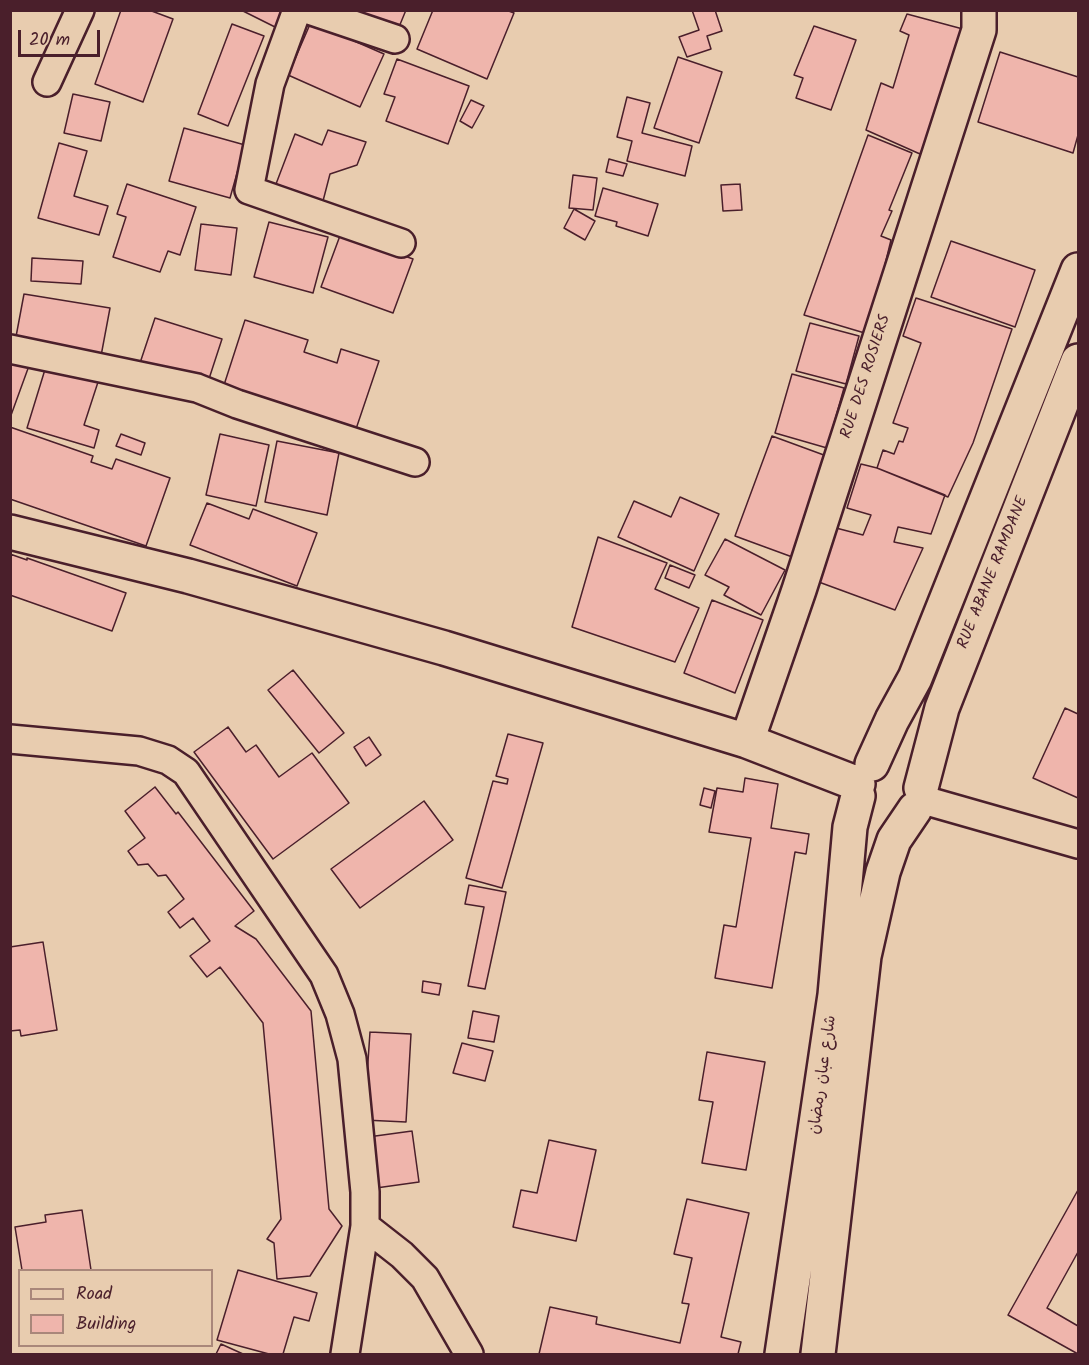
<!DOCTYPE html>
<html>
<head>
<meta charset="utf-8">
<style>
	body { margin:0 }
	#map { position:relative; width:1089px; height:1365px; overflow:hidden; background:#e8ccaf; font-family:Kalam,sans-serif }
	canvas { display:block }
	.frame { position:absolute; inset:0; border:12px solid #4a1f2b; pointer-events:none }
	.legend { position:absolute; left:18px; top:1269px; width:195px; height:78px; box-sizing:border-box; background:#e8ccaf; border:2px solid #a9877a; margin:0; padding:8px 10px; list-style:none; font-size:18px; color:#4a1f2b }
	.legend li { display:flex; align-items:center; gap:12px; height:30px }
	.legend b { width:30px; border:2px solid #a9877a }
	.scale { position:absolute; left:18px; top:30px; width:82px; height:27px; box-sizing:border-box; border:3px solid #4a1f2b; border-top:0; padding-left:8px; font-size:18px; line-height:21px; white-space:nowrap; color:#4a1f2b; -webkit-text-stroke:4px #e8ccaf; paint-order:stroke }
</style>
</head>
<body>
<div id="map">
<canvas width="1089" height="1365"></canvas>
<div class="frame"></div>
<ul class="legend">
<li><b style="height:8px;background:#e8ccaf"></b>Road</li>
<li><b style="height:16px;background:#efb5ac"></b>Building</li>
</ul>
<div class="scale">20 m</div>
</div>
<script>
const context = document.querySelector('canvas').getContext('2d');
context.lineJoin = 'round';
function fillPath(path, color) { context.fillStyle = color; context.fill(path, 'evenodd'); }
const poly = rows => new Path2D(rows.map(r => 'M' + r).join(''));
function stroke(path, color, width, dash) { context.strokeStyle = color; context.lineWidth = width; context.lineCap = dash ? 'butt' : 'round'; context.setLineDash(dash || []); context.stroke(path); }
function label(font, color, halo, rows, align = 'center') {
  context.font = font + ' Kalam,"Playpen Sans Arabic",sans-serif'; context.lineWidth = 5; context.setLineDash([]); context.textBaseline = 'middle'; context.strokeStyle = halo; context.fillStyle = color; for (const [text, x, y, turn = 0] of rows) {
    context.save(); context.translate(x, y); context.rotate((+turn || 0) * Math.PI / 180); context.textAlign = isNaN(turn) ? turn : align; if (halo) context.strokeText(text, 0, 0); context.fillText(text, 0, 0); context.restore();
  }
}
const building = poly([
	[121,10,149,10,173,19,143,102,95,84,121,10],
	[241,10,286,10,277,28,241,10],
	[351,10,406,10,399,27,351,10],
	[433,10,506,10,514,13,487,79,417,49,433,10],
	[692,10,715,10,722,31,707,36,711,49,687,57,679,37,699,30,692,10],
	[907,14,974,32,920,154,866,130,881,83,893,88,909,35,900,31,907,14],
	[311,22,384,54,360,107,288,75,311,22],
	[232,24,264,36,228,126,198,114,232,24],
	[814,26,856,40,831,110,796,98,803,78,794,75,814,26],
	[1000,52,1078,77,1078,135,1073,153,978,122,1000,52],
	[678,57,722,72,699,143,654,128,678,57],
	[397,59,469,86,448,144,386,121,395,97,384,94,397,59],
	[73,94,110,102,101,141,64,133,73,94],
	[627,97,650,103,642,133,692,146,685,176,627,161,632,141,617,137,627,97],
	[471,100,484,106,472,128,460,121,471,100],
	[184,128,245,145,230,198,169,181,184,128],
	[328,130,366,142,357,165,330,174,323,201,276,184,295,134,322,145,328,130],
	[868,135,912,153,889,210,892,211,881,236,891,240,868,334,804,315,868,135],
	[59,143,87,151,74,196,108,206,99,235,38,218,59,143],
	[609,159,627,164,623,176,606,172,609,159],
	[573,175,597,178,593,210,569,208,573,175],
	[127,184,196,207,180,255,168,251,160,272,113,257,126,217,117,214,127,184],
	[740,184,742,210,723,211,721,185,740,184],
	[603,188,658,204,648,236,616,226,617,222,595,216,603,188],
	[574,209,595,221,585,240,564,228,574,209],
	[269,222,328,237,313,293,254,277,269,222],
	[201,224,237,228,231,275,195,270,201,224],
	[341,233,413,259,393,313,321,287,341,233],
	[951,241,1035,270,1015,327,931,297,951,241],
	[32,258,83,261,81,284,31,281,32,258],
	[24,294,110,308,101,356,15,342,24,294],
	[916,298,1012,329,973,443,948,497,877,468,883,450,894,454,899,441,903,442,908,428,893,423,921,343,903,336,916,298],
	[155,318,222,339,206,388,139,366,155,318],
	[245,320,308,340,304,352,337,363,341,349,379,361,356,429,224,385,245,320],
	[810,323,859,336,846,384,796,371,810,323],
	[10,356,30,363,10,418,10,356],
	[47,363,99,379,84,425,99,430,94,448,27,428,47,363],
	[792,374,844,388,827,448,775,433,792,374],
	[10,427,93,456,91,462,112,469,116,459,170,478,146,546,10,499,10,427],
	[121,434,145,443,141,455,116,446,121,434],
	[220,434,269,445,256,506,206,495,220,434],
	[772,436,832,458,795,558,735,536,772,436],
	[277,441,339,453,327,515,265,502,277,441],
	[861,464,877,468,945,495,931,534,898,527,894,542,923,548,895,610,816,581,836,528,863,535,871,515,847,508,861,464],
	[680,497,719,514,694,571,618,537,634,501,671,517,680,497],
	[207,503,249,519,253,509,317,533,297,586,190,545,207,503],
	[598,537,667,563,655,589,699,608,675,662,572,627,598,537],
	[725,539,785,570,761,615,724,595,729,587,705,575,725,539],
	[10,554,27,560,27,558,126,593,112,631,10,595,10,554],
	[670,565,695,575,689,588,665,578,670,565],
	[712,600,763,620,735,693,684,673,712,600],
	[293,670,344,733,319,753,268,690,293,670],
	[1065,708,1078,714,1078,798,1033,778,1065,708],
	[228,727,246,752,256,745,279,777,312,753,349,803,273,859,194,752,228,727],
	[508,734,543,743,502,888,466,878,493,781,507,784,508,779,496,776,508,734],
	[369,737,381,755,366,766,354,747,369,737],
	[745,778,778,784,771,828,809,834,806,854,795,852,772,988,715,978,724,925,736,927,751,838,709,832,717,788,743,792,745,778],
	[155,787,176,814,178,812,254,911,235,926,256,939,311,1011,329,1209,342,1226,310,1276,277,1279,274,1243,267,1239,281,1219,263,1023,220,967,207,977,190,956,210,941,193,918,180,928,168,912,184,899,166,875,158,876,148,864,138,865,128,851,145,838,125,811,155,787],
	[704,788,715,791,711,808,700,805,704,788],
	[424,801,453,840,360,908,331,869,424,801],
	[469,885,506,892,485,989,468,986,484,907,465,904,469,885],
	[43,942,57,1030,21,1036,20,1030,10,1031,10,947,43,942],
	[423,981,441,984,439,995,422,992,423,981],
	[473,1011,499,1016,494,1042,468,1038,473,1011],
	[370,1032,411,1034,406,1122,364,1120,370,1032],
	[462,1043,493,1051,485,1081,453,1073,462,1043],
	[707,1052,765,1062,746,1170,702,1163,713,1102,699,1100,707,1052],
	[412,1131,419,1182,376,1188,368,1137,412,1131],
	[549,1140,596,1150,576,1241,513,1227,521,1190,537,1193,549,1140],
	[1078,1190,1078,1252,1047,1308,1078,1326,1078,1354,1008,1315,1078,1190],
	[687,1199,749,1213,721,1337,741,1342,738,1354,539,1354,550,1307,597,1317,596,1324,680,1343,689,1304,682,1303,692,1258,674,1254,687,1199],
	[82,1210,91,1270,22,1270,15,1227,46,1222,45,1215,82,1210],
	[238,1270,317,1293,309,1321,294,1317,283,1354,269,1354,217,1340,238,1270],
	[221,1344,243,1354,216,1354,221,1344]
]);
const minor = poly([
	[297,10,270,84,249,190,401,243],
	[309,10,395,39],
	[47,82,80,10],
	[10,349,197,388,237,404,415,462],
	[10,739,139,751,168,760,186,772,324,975,340,1014,352,1059,365,1192,365,1226,345,1354],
	[920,799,1078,844],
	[365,1226,402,1255,425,1278,469,1354]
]);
const tertiary = poly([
	[10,532,188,576,444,648,747,741,858,784],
	[747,741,799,590,979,30,979,10],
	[872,764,892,720,915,678,1078,270],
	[921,788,942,708,1078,361],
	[782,1354,835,995,850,827,858,796],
	[818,1354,864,956,883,872,894,840,915,809]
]);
const streetNames = [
	["RUE DES ROSIERS",867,377,-72],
	["RUE ABANE RAMDANE",994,573,-68],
	["شارع عبان رمضان",824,1075,-82]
];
fillPath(building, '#efb5ac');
stroke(building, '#4a1f2b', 1.5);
stroke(minor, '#4a1f2b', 32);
stroke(tertiary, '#4a1f2b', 38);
stroke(minor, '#e8ccaf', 27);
stroke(tertiary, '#e8ccaf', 33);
label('16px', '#4a1f2b', '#e8ccaf', streetNames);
</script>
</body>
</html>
